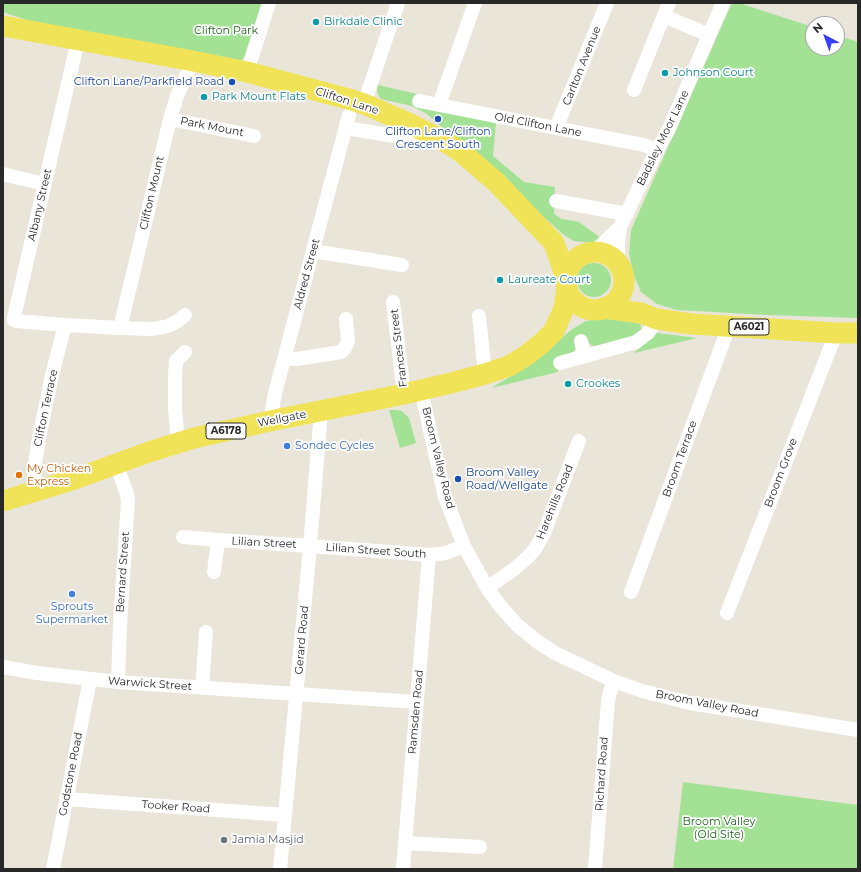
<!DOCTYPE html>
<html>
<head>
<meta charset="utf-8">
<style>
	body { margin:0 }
	#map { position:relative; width:861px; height:872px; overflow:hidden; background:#eae5d9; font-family:Montserrat,sans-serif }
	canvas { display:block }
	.frame { position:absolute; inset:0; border:4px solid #282828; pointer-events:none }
	.north { position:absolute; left:805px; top:16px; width:40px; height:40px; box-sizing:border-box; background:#fff; border:1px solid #a9a9a9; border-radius:50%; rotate:319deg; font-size:11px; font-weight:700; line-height:16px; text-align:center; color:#282828 }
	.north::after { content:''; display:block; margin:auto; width:14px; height:18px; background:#373ef9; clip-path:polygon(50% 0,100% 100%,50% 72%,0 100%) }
</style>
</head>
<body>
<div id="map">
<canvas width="861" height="872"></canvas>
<div class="frame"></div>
<div class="north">N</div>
</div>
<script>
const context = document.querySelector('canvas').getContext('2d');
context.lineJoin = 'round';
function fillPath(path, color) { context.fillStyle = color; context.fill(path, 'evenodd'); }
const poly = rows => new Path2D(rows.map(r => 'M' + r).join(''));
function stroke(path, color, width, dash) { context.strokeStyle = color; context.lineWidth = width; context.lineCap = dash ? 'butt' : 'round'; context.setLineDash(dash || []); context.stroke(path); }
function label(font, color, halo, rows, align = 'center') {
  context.font = font + ' Montserrat,sans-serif'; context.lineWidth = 3.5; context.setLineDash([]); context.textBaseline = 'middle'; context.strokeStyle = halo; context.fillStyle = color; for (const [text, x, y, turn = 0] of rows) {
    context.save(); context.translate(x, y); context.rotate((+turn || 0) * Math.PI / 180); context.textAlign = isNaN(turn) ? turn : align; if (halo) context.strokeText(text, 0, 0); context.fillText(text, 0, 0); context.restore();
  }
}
const green = poly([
	[3,3,264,3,248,55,239,62,36,23,3,12],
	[732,3,739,3,813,27,813,48,837,48,837,35,858,42,858,318,767,315,677,310,657,304,641,292,633,274,629,253,631,230],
	[378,85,417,94,416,105,496,123,493,156,524,182,555,187,554,214,562,219,579,222,601,238,593,242,582,242,574,241,564,235,427,114,412,106,381,99,378,95,377,90],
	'577 280a17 17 0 1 1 34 0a17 17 0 1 1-34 0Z',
	[618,316,632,319,641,325,641,331,637,335,605,345,593,346,589,343,586,337,573,352,556,358,558,372,491,388,530,365,571,330,584,322,599,318],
	[657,333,674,335,697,338,634,353],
	[389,410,396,410,402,411,409,418,416,443,400,448],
	[683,782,858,805,858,869,673,869]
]);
const minor = poly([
	[664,16,709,35],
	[78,40,14,317,14,320,17,321,65,325,120,328,153,329,168,326,178,321,185,315],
	[247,72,269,3],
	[634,90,669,3],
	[419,101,556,128,644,145,657,150],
	[364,104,398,3],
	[439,105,475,3],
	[170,119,254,136],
	[346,128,401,137,434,140],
	[556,128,607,3],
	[3,174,44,184],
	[556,201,627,214],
	[313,251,402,265],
	[594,252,620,227],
	[619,266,618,255,618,243,620,227,657,150,669,129,704,47,709,35,723,3],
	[393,302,404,394],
	[479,316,485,374],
	[120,328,170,119,177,96,193,61],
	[581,341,584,356],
	[285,359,296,359,341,352,345,348,348,341,346,319],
	[560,363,636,342,648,333,657,319],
	[421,390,445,497,464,546,487,588,501,607,517,625,538,642,555,653,614,681,642,691,690,703,858,730],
	[270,421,275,393,349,115],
	[178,443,175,409,175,376,176,361,185,352],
	[116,464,127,494,128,501,120,624,118,682],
	[36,492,34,470,39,438,52,375,65,325],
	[183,537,218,540,310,546,429,555,446,553,464,546],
	[214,572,218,540],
	[487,588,513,570,528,557,535,549,544,533,579,441],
	[631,592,729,326],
	[727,613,836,333],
	[3,667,37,673,118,682,416,702],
	[202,688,206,632],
	[66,799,285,815],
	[405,843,480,847],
	[53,869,90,679],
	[280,869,310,546,321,412],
	[403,869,429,555],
	[595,869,608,701,610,692,614,681]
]);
const primary = poly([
	[3,26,193,61,247,72,352,100,364,104,408,123,442,140,460,151,496,182,554,243,566,278],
	'566 281a29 29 0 1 1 58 0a29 29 0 1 1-58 0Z',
	[603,308,641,313,657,319,692,324,836,333,858,333],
	[3,501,72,480,149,452,194,438,270,421,404,394,451,383,485,374,509,366,527,355,543,342,554,331,564,308,567,287]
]);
const markers = [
	[316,22,4,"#0f9aa8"],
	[665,73,4,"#0f9aa8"],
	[232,82,4,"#1a4fb4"],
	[204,97,4,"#0f9aa8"],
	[438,119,4,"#1a4fb4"],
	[500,280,4,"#0f9aa8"],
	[568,384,4,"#0f9aa8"],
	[287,446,4,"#3f7fe0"],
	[19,475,4,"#e8710a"],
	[458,479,4,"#1a4fb4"],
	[72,594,4,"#3f7fe0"],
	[224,840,4,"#6b7280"]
];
const shields = [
	[749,327,40],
	[226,431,40]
];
const shieldNames = [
	["A6021",749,327],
	["A6178",226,431]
];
const cultureNames = [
	["Birkdale Clinic",324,22],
	["Johnson Court",673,73],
	["Park Mount Flats",212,97],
	["Laureate Court",508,280],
	["Crookes",576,384]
];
const parkNames = [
	["Clifton Park",226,31],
	["Broom Valley",719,822],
	["(Old Site)",719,835]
];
const streetNames = [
	["Carlton Avenue",582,66,-68],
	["Clifton Lane",347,101,18],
	["Old Clifton Lane",538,125,11],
	["Park Mount",212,127,11],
	["Badsley Moor Lane",663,138,-64],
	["Clifton Mount",152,193,-77],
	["Albany Street",40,205,-77],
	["Aldred Street",307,274,-75],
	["Frances Street",399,348,-97],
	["Clifton Terrace",46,408,-78],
	["Wellgate",282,419,-11],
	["Broom Valley Road",438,458,76],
	["Broom Terrace",680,459,-70],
	["Broom Grove",781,473,-69],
	["Harehills Road",555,502,-68],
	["Lilian Street",264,543,3],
	["Lilian Street South",376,551,4],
	["Bernard Street",123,572,-86],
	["Gerard Road",302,640,-85],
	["Warwick Street",150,684,4],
	["Broom Valley Road",707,704,11],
	["Ramsden Road",416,712,-85],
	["Godstone Road",71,774,-79],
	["Richard Road",602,774,-86],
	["Tooker Road",176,807,4]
];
const transitNames = [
	["Clifton Lane/Parkfield Road",224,82],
	["Clifton Lane/Clifton",438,132,"center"],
	["Crescent South",438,145,"center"],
	["Broom Valley",466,473,"left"],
	["Road/Wellgate",466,486,"left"]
];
const shopNames = [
	["Sondec Cycles",295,446],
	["Sprouts",72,607,"center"],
	["Supermarket",72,620,"center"]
];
const foodNames = [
	["My Chicken",27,469],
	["Express",27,482]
];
const worshipNames = [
	["Jamia Masjid",232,840]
];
fillPath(green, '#a3e294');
stroke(minor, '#fff', 14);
stroke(primary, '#f0e358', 21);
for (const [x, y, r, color] of markers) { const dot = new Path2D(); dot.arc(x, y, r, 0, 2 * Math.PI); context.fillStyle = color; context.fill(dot); stroke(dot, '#fff', 1.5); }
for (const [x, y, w] of shields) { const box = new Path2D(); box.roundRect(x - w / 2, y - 8, w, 16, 3); context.fillStyle = '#fff'; context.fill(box); stroke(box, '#282828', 1); }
label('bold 10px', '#282828', null, shieldNames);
label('11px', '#0d838f', '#fff', cultureNames, 'left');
label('11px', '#1d6319', '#fff', parkNames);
label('11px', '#282828', '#fff', streetNames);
label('11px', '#164399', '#fff', transitNames, 'right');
label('11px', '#366cbe', '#fff', shopNames, 'left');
label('11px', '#c56008', '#fff', foodNames, 'left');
label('11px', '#5b616d', '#fff', worshipNames, 'left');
</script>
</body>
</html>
